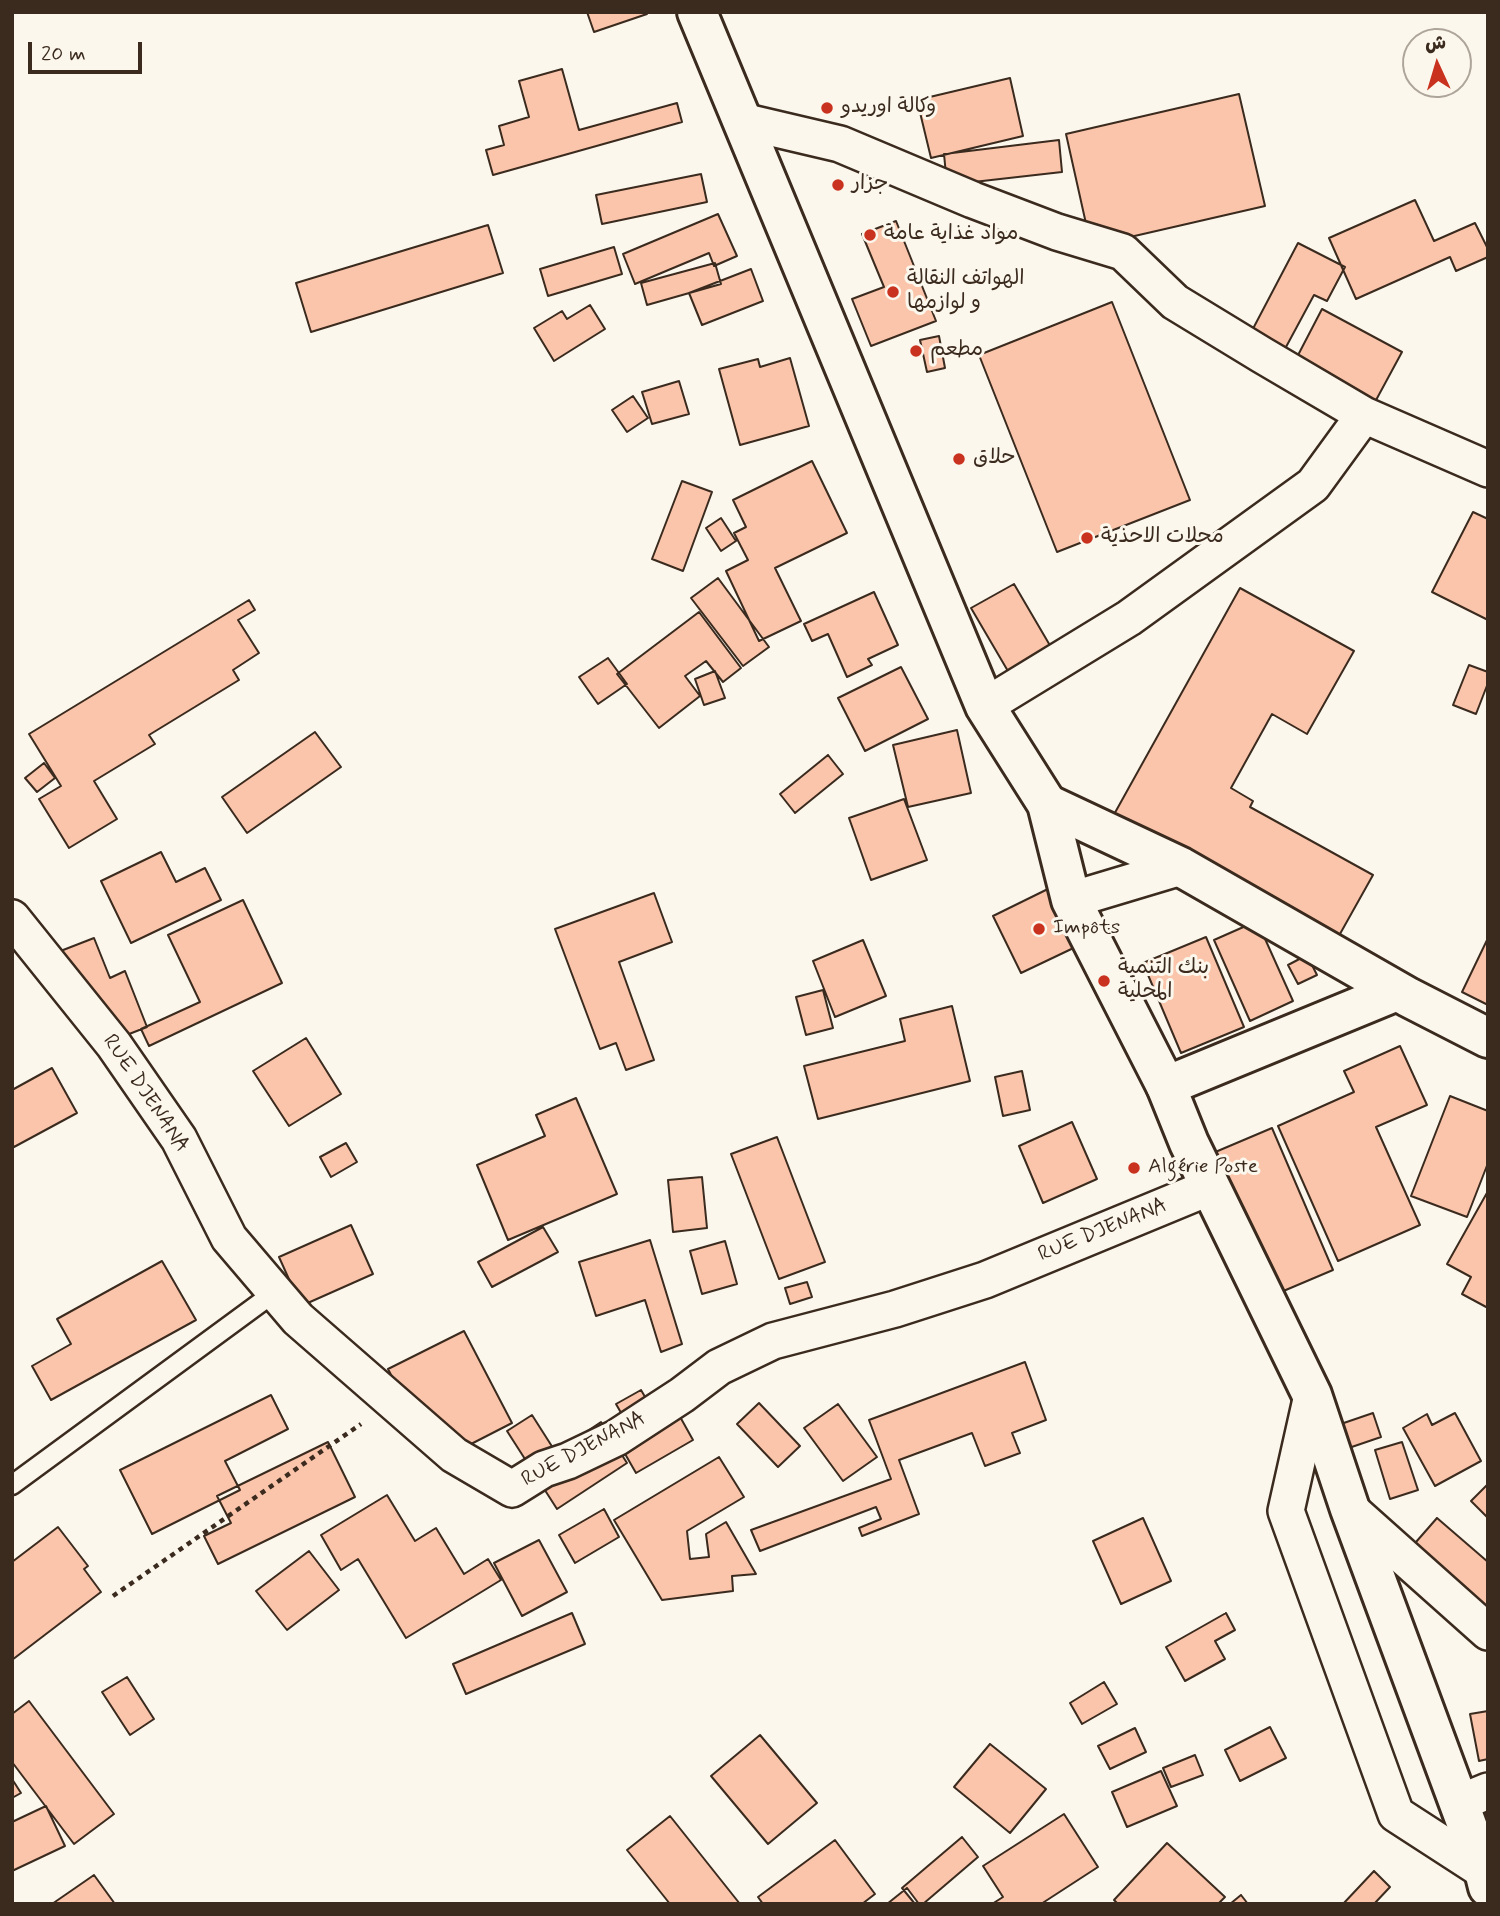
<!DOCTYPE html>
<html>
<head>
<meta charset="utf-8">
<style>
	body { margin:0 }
	#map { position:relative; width:1500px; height:1916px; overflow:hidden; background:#fbf7ec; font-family:Mynerve,"Playpen Sans Arabic",sans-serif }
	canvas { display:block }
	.frame { position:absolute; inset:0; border:14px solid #3b2a1e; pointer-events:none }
	.north { position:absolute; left:1402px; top:28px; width:70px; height:70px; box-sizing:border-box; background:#fbf7ec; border:2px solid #aea59a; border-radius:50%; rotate:356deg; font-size:19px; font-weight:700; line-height:28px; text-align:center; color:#3b2a1e }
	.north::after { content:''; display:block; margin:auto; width:24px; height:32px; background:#c8321e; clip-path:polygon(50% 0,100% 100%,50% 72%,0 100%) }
	.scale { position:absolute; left:28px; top:42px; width:114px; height:32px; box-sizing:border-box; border:4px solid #3b2a1e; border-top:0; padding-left:9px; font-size:21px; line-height:24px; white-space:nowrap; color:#3b2a1e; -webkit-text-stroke:5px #fbf7ec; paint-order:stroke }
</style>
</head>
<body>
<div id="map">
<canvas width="1500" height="1916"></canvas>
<div class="frame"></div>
<div class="north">ش</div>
<div class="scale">20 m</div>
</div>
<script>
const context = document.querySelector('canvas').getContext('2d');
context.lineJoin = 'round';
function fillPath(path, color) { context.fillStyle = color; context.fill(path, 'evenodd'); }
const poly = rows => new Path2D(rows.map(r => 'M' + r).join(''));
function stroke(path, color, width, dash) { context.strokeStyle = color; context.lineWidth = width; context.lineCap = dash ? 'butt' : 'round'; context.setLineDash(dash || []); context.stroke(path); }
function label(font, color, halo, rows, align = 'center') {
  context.font = font + ' Mynerve,"Playpen Sans Arabic",sans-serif'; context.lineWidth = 6; context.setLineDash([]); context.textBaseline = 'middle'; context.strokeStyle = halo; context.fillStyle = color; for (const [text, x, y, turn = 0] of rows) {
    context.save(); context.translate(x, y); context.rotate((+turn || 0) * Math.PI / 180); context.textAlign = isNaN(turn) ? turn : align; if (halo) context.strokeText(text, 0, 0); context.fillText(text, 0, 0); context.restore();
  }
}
const building = poly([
	[587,12,647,12,647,14,594,32,587,12],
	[562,69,579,130,677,103,682,122,493,175,486,150,504,145,499,126,529,117,519,81,562,69],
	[1010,78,1023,136,931,158,917,100,1010,78],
	[1239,94,1265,206,1091,246,1066,134,1239,94],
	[1059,140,1062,172,947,185,944,154,1059,140],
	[701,174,707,202,602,224,596,195,701,174],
	[1415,200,1434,241,1475,223,1488,249,1488,257,1456,271,1450,257,1356,299,1329,238,1415,200],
	[718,214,737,256,714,266,709,253,635,284,623,254,718,214],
	[896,221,936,321,871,346,852,299,884,287,862,234,896,221],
	[488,225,503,273,311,332,296,283,488,225],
	[1298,243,1345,267,1327,301,1314,295,1279,360,1246,342,1298,243],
	[614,247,622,274,548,296,540,269,614,247],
	[715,263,721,284,647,305,641,283,715,263],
	[751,269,763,301,702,325,689,293,751,269],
	[1112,302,1190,500,1057,552,979,355,1112,302],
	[590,305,605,329,554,361,534,328,562,311,567,319,590,305],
	[1322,309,1402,352,1375,402,1296,359,1322,309],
	[939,336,945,368,927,372,920,340,939,336],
	[790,358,809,426,740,445,719,369,758,359,760,367,790,358],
	[679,381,689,414,652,424,642,392,679,381],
	[633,396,648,418,627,432,612,410,633,396],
	[812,461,847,533,775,568,801,621,759,641,726,571,748,560,734,533,746,527,733,500,812,461],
	[682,481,712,492,683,571,652,559,682,481],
	[1473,512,1488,519,1488,620,1432,592,1473,512],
	[721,518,736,541,721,551,706,528,721,518],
	[718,578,769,647,743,666,691,598,718,578],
	[1014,584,1055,654,1012,678,971,608,1014,584],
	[1240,588,1354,651,1307,734,1272,714,1231,788,1253,801,1250,807,1373,875,1331,950,1107,827,1240,588],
	[874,592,898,645,868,659,872,665,847,677,828,634,812,641,804,624,874,592],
	[249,600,255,610,238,620,259,653,233,670,239,680,149,735,155,744,94,781,117,819,69,848,39,799,61,786,29,734,249,600],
	[699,612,741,668,723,682,706,661,685,676,700,696,659,728,617,674,699,612],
	[608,658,627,684,598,704,579,677,608,658],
	[1469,665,1488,672,1488,683,1476,714,1453,705,1469,665],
	[901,667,928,719,865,751,838,698,901,667],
	[715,671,725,698,704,705,695,679,715,671],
	[957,730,971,793,908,807,893,745,957,730],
	[315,732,341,767,247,833,222,797,315,732],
	[828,755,843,774,795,813,780,794,828,755],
	[44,763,55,778,37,792,25,778,44,763],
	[904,799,927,860,871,880,849,818,904,799],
	[161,852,176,882,205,868,221,900,131,943,101,881,161,852],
	[1056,885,1084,943,1021,973,993,916,1056,885],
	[654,893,672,942,619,962,654,1060,626,1070,616,1043,600,1049,555,929,654,893],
	[243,900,282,983,149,1046,141,1029,200,1002,168,935,243,900],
	[1257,921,1293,1001,1250,1021,1214,940,1257,921],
	[1206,937,1244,1027,1181,1053,1143,963,1206,937],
	[94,938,110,978,125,971,147,1027,96,1047,58,952,94,938],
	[1488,938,1488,1005,1462,992,1488,938],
	[863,940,886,996,835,1017,813,961,863,940],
	[1307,955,1317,975,1298,984,1288,965,1307,955],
	[823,990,833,1028,806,1035,796,997,823,990],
	[952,1006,970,1081,818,1119,804,1066,905,1041,900,1019,952,1006],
	[306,1038,341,1094,289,1126,253,1071,306,1038],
	[1400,1046,1427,1105,1376,1127,1420,1225,1338,1261,1278,1126,1354,1092,1344,1071,1400,1046],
	[52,1068,77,1113,14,1147,12,1144,12,1090,52,1068],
	[1022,1071,1030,1110,1003,1116,995,1077,1022,1071],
	[1450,1096,1488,1111,1488,1163,1467,1217,1411,1196,1450,1096],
	[576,1098,617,1194,508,1240,477,1165,545,1136,536,1115,576,1098],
	[1072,1122,1097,1179,1043,1203,1019,1146,1072,1122],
	[1272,1128,1333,1270,1274,1295,1213,1153,1272,1128],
	[777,1137,825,1262,779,1279,731,1154,777,1137],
	[346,1143,357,1162,331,1177,320,1157,346,1143],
	[702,1177,707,1228,673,1232,668,1180,702,1177],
	[1488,1191,1488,1308,1462,1294,1471,1277,1447,1264,1488,1191],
	[351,1225,373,1274,301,1306,279,1257,351,1225],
	[543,1227,558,1252,492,1287,478,1262,543,1227],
	[650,1240,682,1344,661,1352,645,1300,596,1316,579,1262,650,1240],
	[725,1241,737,1284,702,1294,690,1251,725,1241],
	[162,1261,196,1320,51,1400,32,1366,71,1344,57,1319,162,1261],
	[807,1282,812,1297,790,1304,785,1288,807,1282],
	[464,1331,512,1423,436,1462,388,1369,464,1331],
	[1025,1362,1046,1420,1012,1433,1020,1453,985,1466,972,1433,899,1460,919,1514,862,1536,859,1528,881,1519,876,1507,760,1551,751,1530,891,1479,869,1420,1025,1362],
	[641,1390,651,1407,669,1397,693,1440,636,1473,609,1426,624,1418,616,1404,641,1390],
	[271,1395,288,1429,225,1461,240,1490,152,1534,120,1470,271,1395],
	[759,1403,800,1446,778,1467,737,1424,759,1403],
	[838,1404,877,1457,843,1481,804,1428,838,1404],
	[1373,1413,1381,1437,1340,1451,1332,1427,1373,1413],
	[1455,1413,1481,1461,1435,1486,1403,1428,1427,1414,1432,1425,1455,1413],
	[532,1415,567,1470,598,1450,586,1432,601,1422,627,1463,557,1509,507,1431,532,1415],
	[328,1442,355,1497,218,1564,204,1536,231,1523,217,1496,328,1442],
	[1402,1442,1418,1490,1390,1499,1375,1450,1402,1442],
	[719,1457,744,1497,687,1531,690,1559,709,1557,706,1534,726,1522,756,1574,732,1576,733,1591,662,1600,614,1520,719,1457],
	[1488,1484,1488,1518,1471,1501,1488,1484],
	[387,1495,415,1541,436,1528,464,1574,488,1559,501,1580,406,1638,358,1559,341,1570,321,1535,387,1495],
	[604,1509,619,1537,575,1563,559,1535,604,1509],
	[1143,1518,1171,1581,1121,1604,1093,1541,1143,1518],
	[1437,1518,1488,1562,1488,1636,1395,1566,1437,1518],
	[58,1527,88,1566,84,1569,101,1592,12,1660,12,1562,58,1527],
	[539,1540,567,1592,522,1616,494,1563,539,1540],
	[309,1551,339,1590,287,1630,256,1591,309,1551],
	[572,1613,585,1644,466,1694,453,1664,572,1613],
	[1226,1613,1235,1630,1215,1641,1225,1659,1185,1681,1166,1647,1226,1613],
	[127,1677,154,1719,130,1735,102,1692,127,1677],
	[1104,1682,1117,1704,1082,1724,1070,1703,1104,1682],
	[29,1701,114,1814,74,1844,12,1762,12,1714,29,1701],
	[1488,1711,1488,1759,1479,1761,1470,1714,1488,1711],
	[1270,1727,1286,1758,1240,1781,1225,1750,1270,1727],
	[1135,1728,1146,1752,1110,1769,1098,1746,1135,1728],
	[760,1735,817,1803,768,1844,711,1776,760,1735],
	[990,1744,1046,1789,1010,1833,954,1787,990,1744],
	[1195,1755,1203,1775,1171,1787,1163,1768,1195,1755],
	[1161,1771,1177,1806,1127,1827,1112,1792,1161,1771],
	[12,1779,21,1793,12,1798,12,1779],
	[46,1806,65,1846,12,1871,12,1822,46,1806],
	[1064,1814,1098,1867,1041,1904,992,1904,1003,1897,983,1866,1064,1814],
	[670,1816,740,1904,670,1904,627,1850,670,1816],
	[962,1837,978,1857,923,1904,915,1904,902,1888,962,1837],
	[835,1840,875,1894,862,1904,763,1904,758,1897,835,1840],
	[1167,1843,1225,1897,1218,1904,1118,1904,1114,1900,1167,1843],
	[1374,1871,1390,1887,1374,1904,1343,1904,1374,1871],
	[94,1875,115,1904,52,1904,94,1875],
	[907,1888,919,1904,887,1904,907,1888],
	[1241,1895,1248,1904,1230,1904,1241,1895]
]);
const path = poly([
	[113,1596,361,1424]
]);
const lane = poly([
	[12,1485,275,1292]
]);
const street = poly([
	[742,121,840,144,973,200,1057,232,1123,252,1175,302,1262,355,1364,415,1488,469],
	[985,706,1129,618,1313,485,1364,415],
	[1071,900,1181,867],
	[12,918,114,1045,179,1139,229,1238,298,1319,454,1455,512,1489,544,1469,568,1461,616,1438,682,1395,719,1367,773,1341,895,1309,985,1280,1210,1187],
	[1312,1395,1286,1511,1396,1814,1484,1871],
	[1350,1509,1488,1632],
	[1459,1803,1488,1791]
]);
const secondary = poly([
	[1047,804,1181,867,1408,997,1488,1038],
	[1166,1086,1397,991]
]);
const primary = poly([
	[697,12,985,706,1047,804,1071,900,1166,1086,1189,1143,1312,1395,1350,1509,1484,1871,1488,1887]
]);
const markers = [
	[827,108,7,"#c8321e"],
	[838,185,7,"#c8321e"],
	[870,235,7,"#c8321e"],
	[893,292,7,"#c8321e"],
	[916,351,7,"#c8321e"],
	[959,459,7,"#c8321e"],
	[1087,538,7,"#c8321e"],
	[1039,929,7,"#c8321e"],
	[1104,981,7,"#c8321e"],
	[1134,1168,7,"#c8321e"]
];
const poiNames = [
	["وكالة اوريدو",841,108],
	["جزار",852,185],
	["مواد غذاية عامة",884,235],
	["الهواتف النقالة",907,280],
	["و لوازمها",907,304],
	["مطعم",930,351],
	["حلاق",973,459],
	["محلات الاحذية",1101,538],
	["Impôts",1053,929],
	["بنك التنمية",1118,969],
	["المحلية",1118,993],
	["Algérie Poste",1148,1168]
];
const streetNames = [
	["RUE DJENANA",145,1094,56],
	["RUE DJENANA",1103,1231,-22],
	["RUE DJENANA",584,1450,-28]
];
fillPath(building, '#fac5ab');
stroke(building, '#3b2a1e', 2);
stroke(lane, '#3b2a1e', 23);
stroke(street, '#3b2a1e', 40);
stroke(secondary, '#3b2a1e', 44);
stroke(primary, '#3b2a1e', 44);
stroke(path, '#3b2a1e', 4.5, [5, 5]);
stroke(lane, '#fbf7ec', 18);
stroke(street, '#fbf7ec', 35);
stroke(secondary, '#fbf7ec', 38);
stroke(primary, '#fbf7ec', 38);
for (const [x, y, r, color] of markers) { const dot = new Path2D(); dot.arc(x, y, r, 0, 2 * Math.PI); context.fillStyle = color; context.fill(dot); stroke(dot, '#fbf7ec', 2.5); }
label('21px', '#3b2a1e', '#fbf7ec', poiNames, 'left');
label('21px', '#3b2a1e', '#fbf7ec', streetNames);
</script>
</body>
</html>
